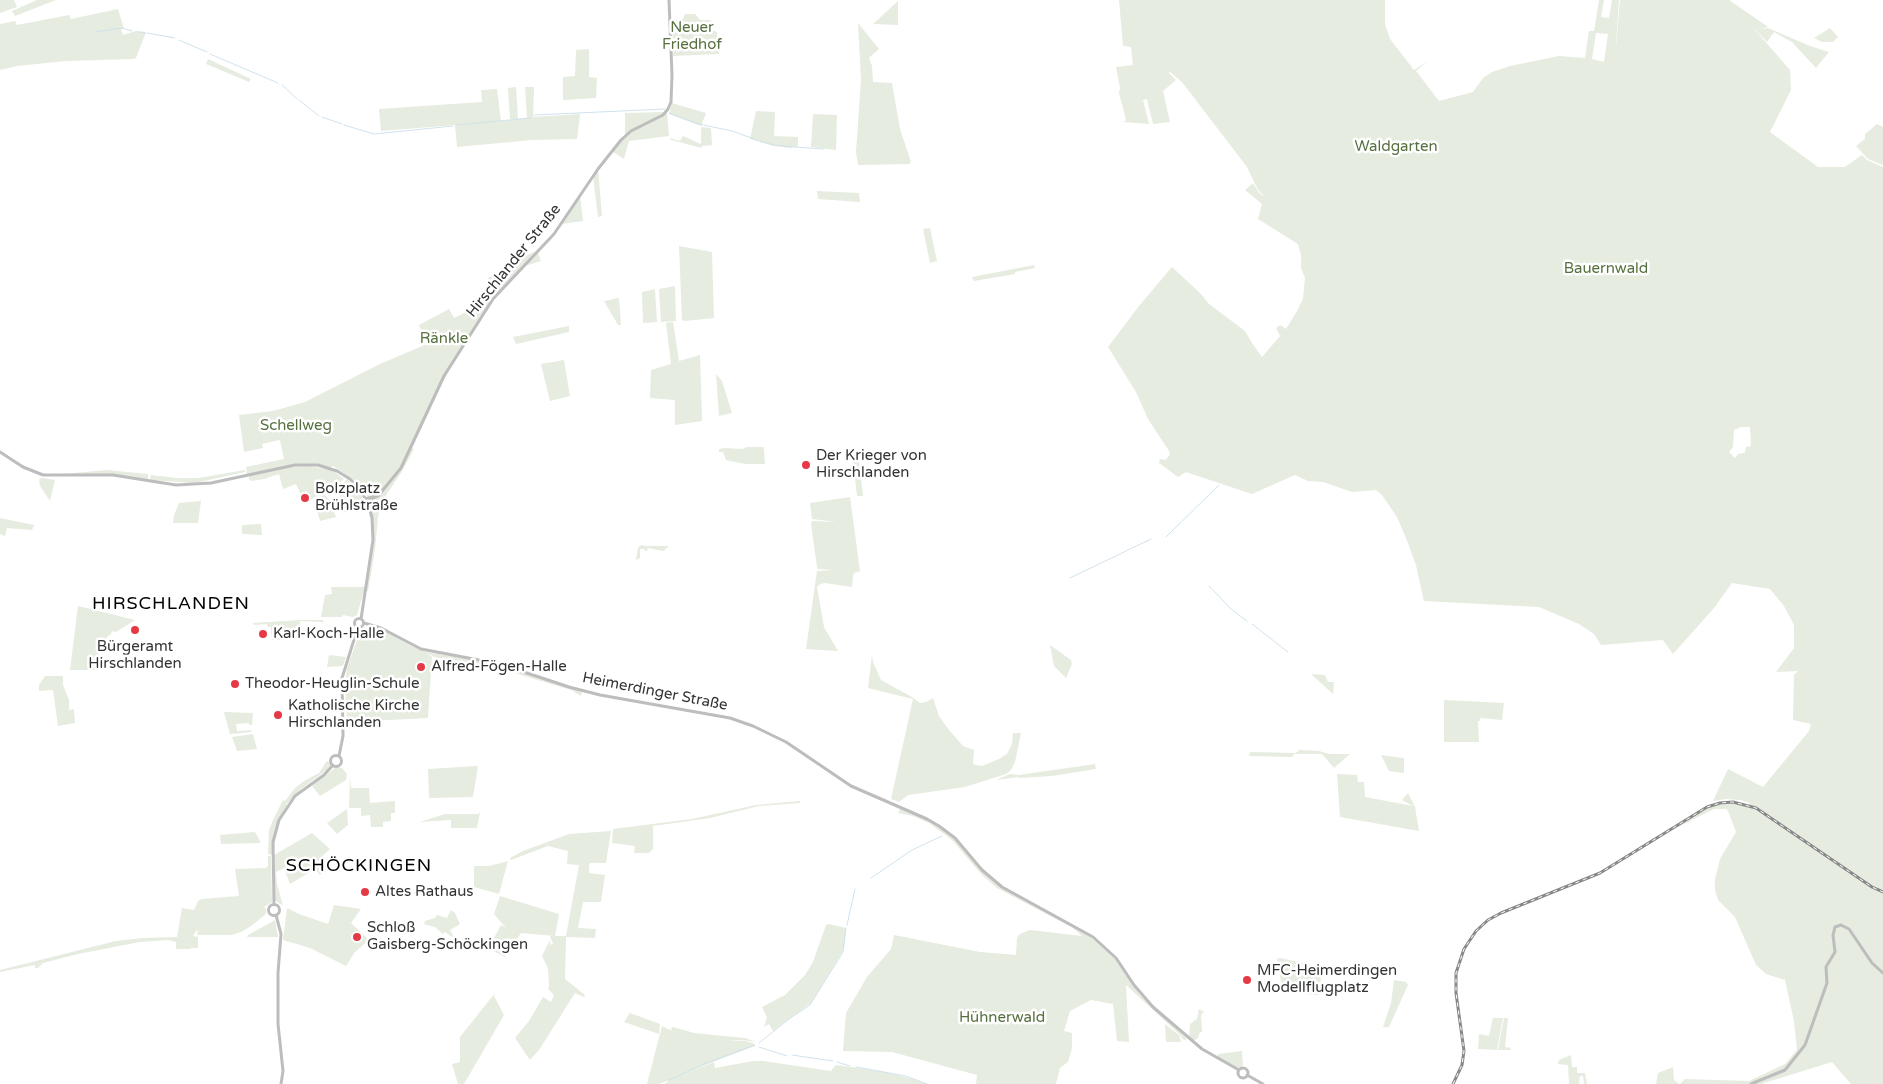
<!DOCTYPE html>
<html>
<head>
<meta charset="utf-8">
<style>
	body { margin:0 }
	canvas { display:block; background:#fff }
</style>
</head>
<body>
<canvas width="1883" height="1084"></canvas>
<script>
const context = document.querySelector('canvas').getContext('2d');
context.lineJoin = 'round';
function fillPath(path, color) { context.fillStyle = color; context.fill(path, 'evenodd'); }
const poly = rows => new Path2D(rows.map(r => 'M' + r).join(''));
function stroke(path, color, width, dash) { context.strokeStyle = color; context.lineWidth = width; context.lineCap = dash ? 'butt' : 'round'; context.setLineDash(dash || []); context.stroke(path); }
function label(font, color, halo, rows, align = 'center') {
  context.font = font + ' "Varela Round",sans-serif'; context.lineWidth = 5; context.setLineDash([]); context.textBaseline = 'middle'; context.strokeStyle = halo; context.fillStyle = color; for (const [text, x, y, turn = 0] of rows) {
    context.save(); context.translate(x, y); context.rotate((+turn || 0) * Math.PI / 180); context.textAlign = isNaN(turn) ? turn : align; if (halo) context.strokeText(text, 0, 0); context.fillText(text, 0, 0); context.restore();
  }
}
const green = poly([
	[0,0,14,0,17,7,0,13],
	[37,0,56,0,15,16,12,11],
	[1119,0,1385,0,1385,24,1390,39,1414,70,1428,61,1416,71,1439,101,1473,92,1483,78,1492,72,1510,66,1559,56,1585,58,1589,31,1594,31,1599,0,1604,0,1601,17,1609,18,1612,0,1619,0,1615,58,1620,0,1729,0,1768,27,1756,30,1768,28,1810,46,1829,52,1816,68,1792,42,1774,32,1767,42,1749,23,1790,70,1791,90,1770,132,1818,167,1845,167,1862,155,1867,160,1883,167,1883,1084,1851,1084,1832,1062,1761,1084,1680,1084,1685,1079,1749,1081,1785,1064,1797,1050,1794,1021,1785,980,1766,974,1756,965,1735,917,1718,900,1715,890,1715,879,1720,859,1736,832,1728,811,1726,809,1714,809,1672,830,1672,828,1706,808,1715,805,1736,803,1749,805,1750,803,1740,800,1726,799,1713,801,1728,769,1763,787,1809,731,1811,724,1793,720,1794,675,1798,671,1776,672,1794,648,1794,625,1784,606,1770,589,1732,583,1714,608,1673,654,1663,640,1601,645,1594,634,1579,624,1539,607,1424,601,1416,565,1406,538,1397,517,1382,495,1376,490,1352,492,1323,482,1308,481,1295,475,1252,494,1186,472,1178,477,1159,463,1160,459,1166,460,1170,454,1169,451,1148,419,1136,392,1108,347,1139,306,1172,267,1200,293,1209,304,1245,331,1252,343,1262,357,1280,336,1276,328,1280,325,1286,329,1297,311,1303,299,1305,278,1301,268,1301,255,1298,244,1258,219,1262,204,1245,190,1253,183,1259,193,1266,198,1258,190,1247,167,1182,82,1170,72,1169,73,1176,80,1163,91,1170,122,1153,124,1147,99,1143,100,1149,124,1123,122,1126,120,1119,93,1120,88,1116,67,1133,65,1131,47,1123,46],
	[1596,33,1608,34,1604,62,1592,59],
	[1741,427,1750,427,1751,446,1746,447,1745,453,1738,454,1735,458,1729,452,1733,447,1734,430],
	[898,1,898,25,873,24],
	[118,9,124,29,121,29,123,35,136,31,146,32,136,58,134,59,66,61,17,66,0,70,0,24,15,21,17,25,69,15,71,19],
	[685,14,695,14,700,20,711,20,712,30,717,32,719,54,673,56,672,21,683,19],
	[858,23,879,49,869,58,872,66,873,82,892,83,900,129,911,162,909,164,858,165,856,152,861,80],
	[1830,28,1838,37,1833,42,1822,42,1814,38],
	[589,49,589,77,597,78,596,98,563,100,563,77,575,76,576,50],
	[208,59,251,79,249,82,206,64],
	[516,87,518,119,510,119,508,88],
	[525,87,534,87,533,117,580,114,577,139,532,140,457,147,455,125,381,131,379,109,482,102,481,90,497,89,501,121,527,118],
	[672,103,706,113,701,126,669,114],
	[756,111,775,112,774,136,798,137,798,146,790,148,773,146,750,139],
	[667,112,669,136,629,141,624,159,612,151,625,135,625,113],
	[813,114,837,115,836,150,811,147],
	[1877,124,1883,127,1883,165,1868,159,1856,146,1865,139,1865,134],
	[701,127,711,128,712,145,702,146,702,148,671,140,670,138,680,141,683,136,701,144],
	[598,169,602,216,598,217,593,176],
	[817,191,859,193,860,202,818,199],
	[580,196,583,221,562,224],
	[930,228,937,261,930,263,923,229],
	[679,246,712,252,714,318,685,321,682,320],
	[537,251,541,261,522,267,494,299,488,278,524,256],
	[1034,265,1035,268,1015,272,1015,274,974,281,972,277],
	[675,286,676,321,661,322,659,289],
	[655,289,657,322,643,323,642,292],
	[619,298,621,325,618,325,604,301],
	[493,299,452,362,412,448,414,449,401,473,382,501,378,517,375,550,368,591,366,591,373,535,371,506,373,501,378,496,366,499,367,496,357,482,333,466,330,468,305,464,247,475,246,467,284,459,280,440,262,444,263,448,244,452,239,415,273,411,305,402,380,364,427,344,419,325,449,309,454,318],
	[673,322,679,361,700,355,702,421,675,425,675,400,650,398,651,370,671,364,666,323],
	[569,326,569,332,516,344,513,337],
	[564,360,570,396,550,401,541,364],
	[716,374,722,381,732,413,719,416],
	[746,447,763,447,764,448,765,464,745,464,726,460,723,452,719,452,719,449,725,448,743,449],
	[859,461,863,496,857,496,853,462],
	[310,466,332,470,344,479,336,486,302,504,299,497,308,491,300,493,296,484,283,489,279,474,264,479,251,481,249,479,249,475,291,467],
	[107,470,148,474,148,480,113,474,63,474],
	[245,470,245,472,195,483,150,480,151,475,177,478,199,478],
	[42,478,55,480,50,501,40,486,39,479],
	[347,479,358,490,365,502,343,513,338,488],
	[324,495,329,499,336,517,320,521,314,500],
	[850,497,860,571,854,573,853,576,852,587,825,583,820,584,817,587,824,627,838,651,806,649,817,571,834,570,818,569,817,567,811,524,812,521,837,522,812,519,810,503],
	[201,501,198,523,173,523,174,515,179,503],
	[0,516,0,518,34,525,32,530,7,528,5,536,0,534],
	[261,524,262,535,242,534,242,525],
	[642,545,645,546,669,546,663,551,648,548,647,551,645,551,644,549,640,549,640,558,636,560,638,547],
	[331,587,365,587,357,615,353,617,343,615,342,617,321,617,325,595,332,594],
	[78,606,135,620,116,632,112,631,111,634,107,637,101,647,95,670,70,670],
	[302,620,323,620,323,624,322,622,300,621,300,639,272,640,271,627,268,627,267,624,255,625,252,623],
	[368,626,381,629,409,645,426,652,494,663,582,691,581,696,571,690,498,668,434,657,428,653,432,657,428,718,347,722,345,686,347,668,360,632],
	[1050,645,1071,660,1072,664,1066,678,1054,666],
	[329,655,346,657,343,666,327,667],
	[872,655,873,662,881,680,912,697,920,703,926,702,933,698,939,716,949,730,963,746,974,750,973,763,975,765,982,766,999,759,1007,754,1012,744,1013,733,1021,733,1015,762,1011,770,1006,774,965,787,908,795,899,802,891,799,913,699,868,688],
	[1311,674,1325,675,1328,682,1334,682,1333,694],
	[45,676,63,676,63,685,69,700,69,710,74,709,75,723,58,726,53,690,39,691,39,685],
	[1444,700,1504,703,1502,720,1480,718,1480,721,1478,721,1479,742,1444,742],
	[224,712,253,713,252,725,249,725,249,723,236,724,237,731,252,730,251,732,230,734],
	[253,734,257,749,237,751,232,737],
	[1299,750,1319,751,1329,754,1350,754,1334,768,1322,754,1294,754,1292,757,1249,756,1250,752,1296,753],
	[1381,755,1404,758,1404,773,1389,771],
	[328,761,330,765,328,769,301,789,287,804,285,802,287,805,276,829,273,855,268,854,269,830,273,820,283,800,285,801,295,788,304,781,319,773,326,762],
	[1095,764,1096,769,1052,776,1019,778,1019,777,996,780,1010,774,1019,775],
	[478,766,473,797,429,798,428,769],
	[336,767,342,768,347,774,346,780,320,796,312,786],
	[1337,774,1357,775,1358,782,1364,782,1365,797,1413,806,1402,800,1408,793,1415,807,1419,831,1340,817],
	[350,777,351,788,369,788,370,803,395,801,395,813,391,813,391,821,383,822,383,827,371,827,370,815,361,816,361,808,349,808],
	[800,801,800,803,759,806,710,818,653,826,653,849,649,853,634,853,635,846,612,843,613,829,692,819,756,805],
	[901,807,931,821,960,843,972,858,1002,887,1092,938,1092,939,1093,939,1115,959,1140,995,1186,1038,1186,1040,1184,1040,1178,1033,1126,985,1129,1042,1117,1041,1113,1004,1091,1000,1091,997,1091,1000,1070,1011,1064,1031,1072,1033,1072,1048,1068,1062,1060,1068,1056,1084,976,1084,977,1075,892,1052,843,1051,846,1013,867,977,891,949,894,935,980,952,1016,955,1017,938,1020,934,1030,930,1082,936,1073,928,997,888,982,875,952,840,929,823,913,816,898,813],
	[347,809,348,825,337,834,327,823],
	[480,812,477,828,451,828,451,820,420,822,445,814,478,814],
	[611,831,606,863,590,863,589,865,589,873,605,875,601,902,583,902,578,928,596,929,595,938,566,937,565,979,585,995,584,997,575,993,539,1050,530,1060,515,1038,529,1021,543,997,551,1002,554,995,548,989,549,986,548,968,542,956,550,940,550,945,553,944,550,936,566,936,579,865,567,864,568,851,548,846,511,860,510,858,523,851,569,834],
	[255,832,261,843,221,844,220,835],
	[312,833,330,849,320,858,330,867,320,875,315,869,290,884,284,868,276,872,277,884,283,905,280,904,275,900,274,855],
	[268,856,271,856,272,902,264,907,266,909,266,914,251,926,241,932,231,935,197,935,198,931,201,930,196,931,193,936,198,937,198,948,191,948,191,949,176,949,176,942,168,940,140,942,78,954,43,963,38,968,35,968,35,965,0,972,0,970,116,941,143,938,177,937,182,908,194,910,198,901,201,899,239,896,235,869,266,868,268,866],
	[508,861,499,894,474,887,474,866,489,866],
	[500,896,559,914,555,936,521,933,505,957,493,951,499,941,494,938,501,925,506,928,494,914],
	[334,905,361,909,351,923,369,940,355,952,346,966,310,948,283,940,287,908,299,914,328,924],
	[451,910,455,913,460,924,450,930,453,935,452,937,445,932,443,934,435,927,424,924,425,921,435,918,437,915,447,918],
	[275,920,278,937,247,937,248,935],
	[829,924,846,928,844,949,811,1003,773,1031,769,1024,764,1027,767,1017,762,1007,785,995,805,975,813,962,826,925],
	[1280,958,1322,967,1319,995,1283,993,1277,959],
	[1394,980,1406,982,1408,985,1389,1027,1383,1027,1391,1003],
	[495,993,494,996,504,1015,464,1084,458,1084,452,1064,460,1062,460,1037],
	[1199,1009,1204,1012,1201,1015,1202,1032,1200,1032,1198,1038,1193,1041,1189,1037,1190,1024,1197,1019],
	[630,1013,660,1024,659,1034,624,1022],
	[1493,1018,1503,1018,1497,1050,1478,1049,1479,1034,1489,1036],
	[1504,1018,1508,1018,1505,1047,1511,1048,1510,1050,1498,1050],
	[1165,1024,1179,1035,1181,1042,1166,1042],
	[662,1026,693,1041,672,1031,671,1028,673,1027,694,1033,745,1038,756,1042,742,1040,728,1040,745,1041,753,1043,755,1046,710,1063,675,1078,714,1062,715,1068,753,1061,763,1061,831,1071,836,1065,879,1071,914,1079,926,1084,665,1084,669,1080,659,1084,647,1084],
	[1242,1051,1243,1065,1240,1068,1235,1067,1218,1057,1218,1054],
	[1571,1055,1572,1067,1577,1067,1577,1073,1585,1073,1587,1084,1584,1084,1583,1076,1580,1076,1579,1084,1569,1084,1568,1065,1558,1064,1556,1069,1559,1060],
	[1673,1067,1674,1080,1679,1084,1656,1084,1658,1073]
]);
const stream = poly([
	[95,32,121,28,132,31],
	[139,32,145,33],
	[147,33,175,38],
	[179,40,207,52],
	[210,54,278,83],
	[282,85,297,99],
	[299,100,319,116],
	[669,113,699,124,732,131,757,140],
	[534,115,665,109],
	[322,117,342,124],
	[344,125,374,134,453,126],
	[457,125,530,118],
	[760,141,774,145,792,147],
	[794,147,824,149],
	[1166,537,1219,485],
	[1070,578,1151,539],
	[1209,586,1231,609,1247,621],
	[1252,624,1288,652],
	[871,878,912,850,942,836],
	[847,925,855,889],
	[759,1043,789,1019,810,1005,843,952,846,928],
	[759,1047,787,1056],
	[792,1055,833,1061],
	[837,1062,850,1066],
	[856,1067,906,1076,927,1084],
	[669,1080,709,1062,755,1045]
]);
const secondary = poly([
	[0,452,23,467,43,475,113,475,176,485,211,483,295,465,318,465,337,471,350,479,359,488,368,503,372,518,373,540,361,619],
	[366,499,377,495],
	[367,501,378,496,401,468,444,376,493,299,554,234,598,169,621,140,631,131,663,115,668,109,671,102,672,75,669,0],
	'354.5 623a4.5 4.5 0 1 1 9 0a4.5 4.5 0 1 1-9 0Z',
	[364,623,381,628,421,649,500,664,569,687,600,695,730,718,753,726,786,742,851,786,927,819,939,826,955,838,982,870,1002,887,1093,937,1116,958,1134,985,1153,1007,1202,1049,1239,1070],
	'330.5 761a5.5 5.5 0 1 1 11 0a5.5 5.5 0 1 1-11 0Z',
	[339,756,343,736,342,678,358,627],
	[274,904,273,842,279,820,295,796,324,775,333,765],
	'268.5 910a5.5 5.5 0 1 1 11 0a5.5 5.5 0 1 1-11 0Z',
	[276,915,281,934,278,973,278,1024,283,1071,281,1084],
	'1238 1073a5 5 0 1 1 10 0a5 5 0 1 1-10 0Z',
	[1247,1075,1263,1084],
	[1751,1084,1785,1070,1805,1045,1827,983,1826,967,1835,952,1833,935,1835,927,1841,925,1849,929,1872,963,1883,973]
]);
const rail = poly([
	[1453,1084,1462,1065,1464,1051,1456,993,1456,973,1464,949,1476,931,1488,920,1501,913,1600,873,1707,807,1720,803,1733,802,1756,808,1872,887,1883,892]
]);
const markers = [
	[806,465,5,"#e63946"],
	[305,498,5,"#e63946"],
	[135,630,5,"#e63946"],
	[263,634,5,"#e63946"],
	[421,667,5,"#e63946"],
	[235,684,5,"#e63946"],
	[278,715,5,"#e63946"],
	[365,892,5,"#e63946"],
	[357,937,5,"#e63946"],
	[1247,980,5,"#e63946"]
];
const parkNames = [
	["Neuer",692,28],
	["Friedhof",692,45],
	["Waldgarten",1396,147],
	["Bauernwald",1606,269],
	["Ränkle",444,339],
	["Schellweg",296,426],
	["Hühnerwald",1002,1018]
];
const streetNames = [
	["Hirschlander Straße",514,261,-51],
	["Heimerdinger Straße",655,692,11]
];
const poiNames = [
	["Der Krieger von",816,456],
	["Hirschlanden",816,473],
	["Bolzplatz",315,489],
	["Brühlstraße",315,506],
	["Karl-Koch-Halle",273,634],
	["Bürgeramt",135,647,"center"],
	["Hirschlanden",135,664,"center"],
	["Alfred-Fögen-Halle",431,667],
	["Theodor-Heuglin-Schule",245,684],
	["Katholische Kirche",288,706],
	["Hirschlanden",288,723],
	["Altes Rathaus",375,892],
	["Schloß",367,928],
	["Gaisberg-Schöckingen",367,945],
	["MFC-Heimerdingen",1257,971],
	["Modellflugplatz",1257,988]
];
const quarterNames = [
	["HIRSCHLANDEN",171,604],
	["SCHÖCKINGEN",359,866]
];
fillPath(green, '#e6ecdf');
stroke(stream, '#cfe2ee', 1);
stroke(secondary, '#bdbdbd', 3);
stroke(rail, '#888', 3);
stroke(rail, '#fff', 1, [4]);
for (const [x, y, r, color] of markers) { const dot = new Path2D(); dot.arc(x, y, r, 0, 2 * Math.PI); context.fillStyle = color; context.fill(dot); stroke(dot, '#fff', 2); }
label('15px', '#56703f', '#fff', parkNames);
label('15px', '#333', '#fff', streetNames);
label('15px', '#333', '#fff', poiNames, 'left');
context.letterSpacing = '1px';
label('18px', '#000', '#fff', quarterNames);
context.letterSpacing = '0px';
</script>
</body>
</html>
